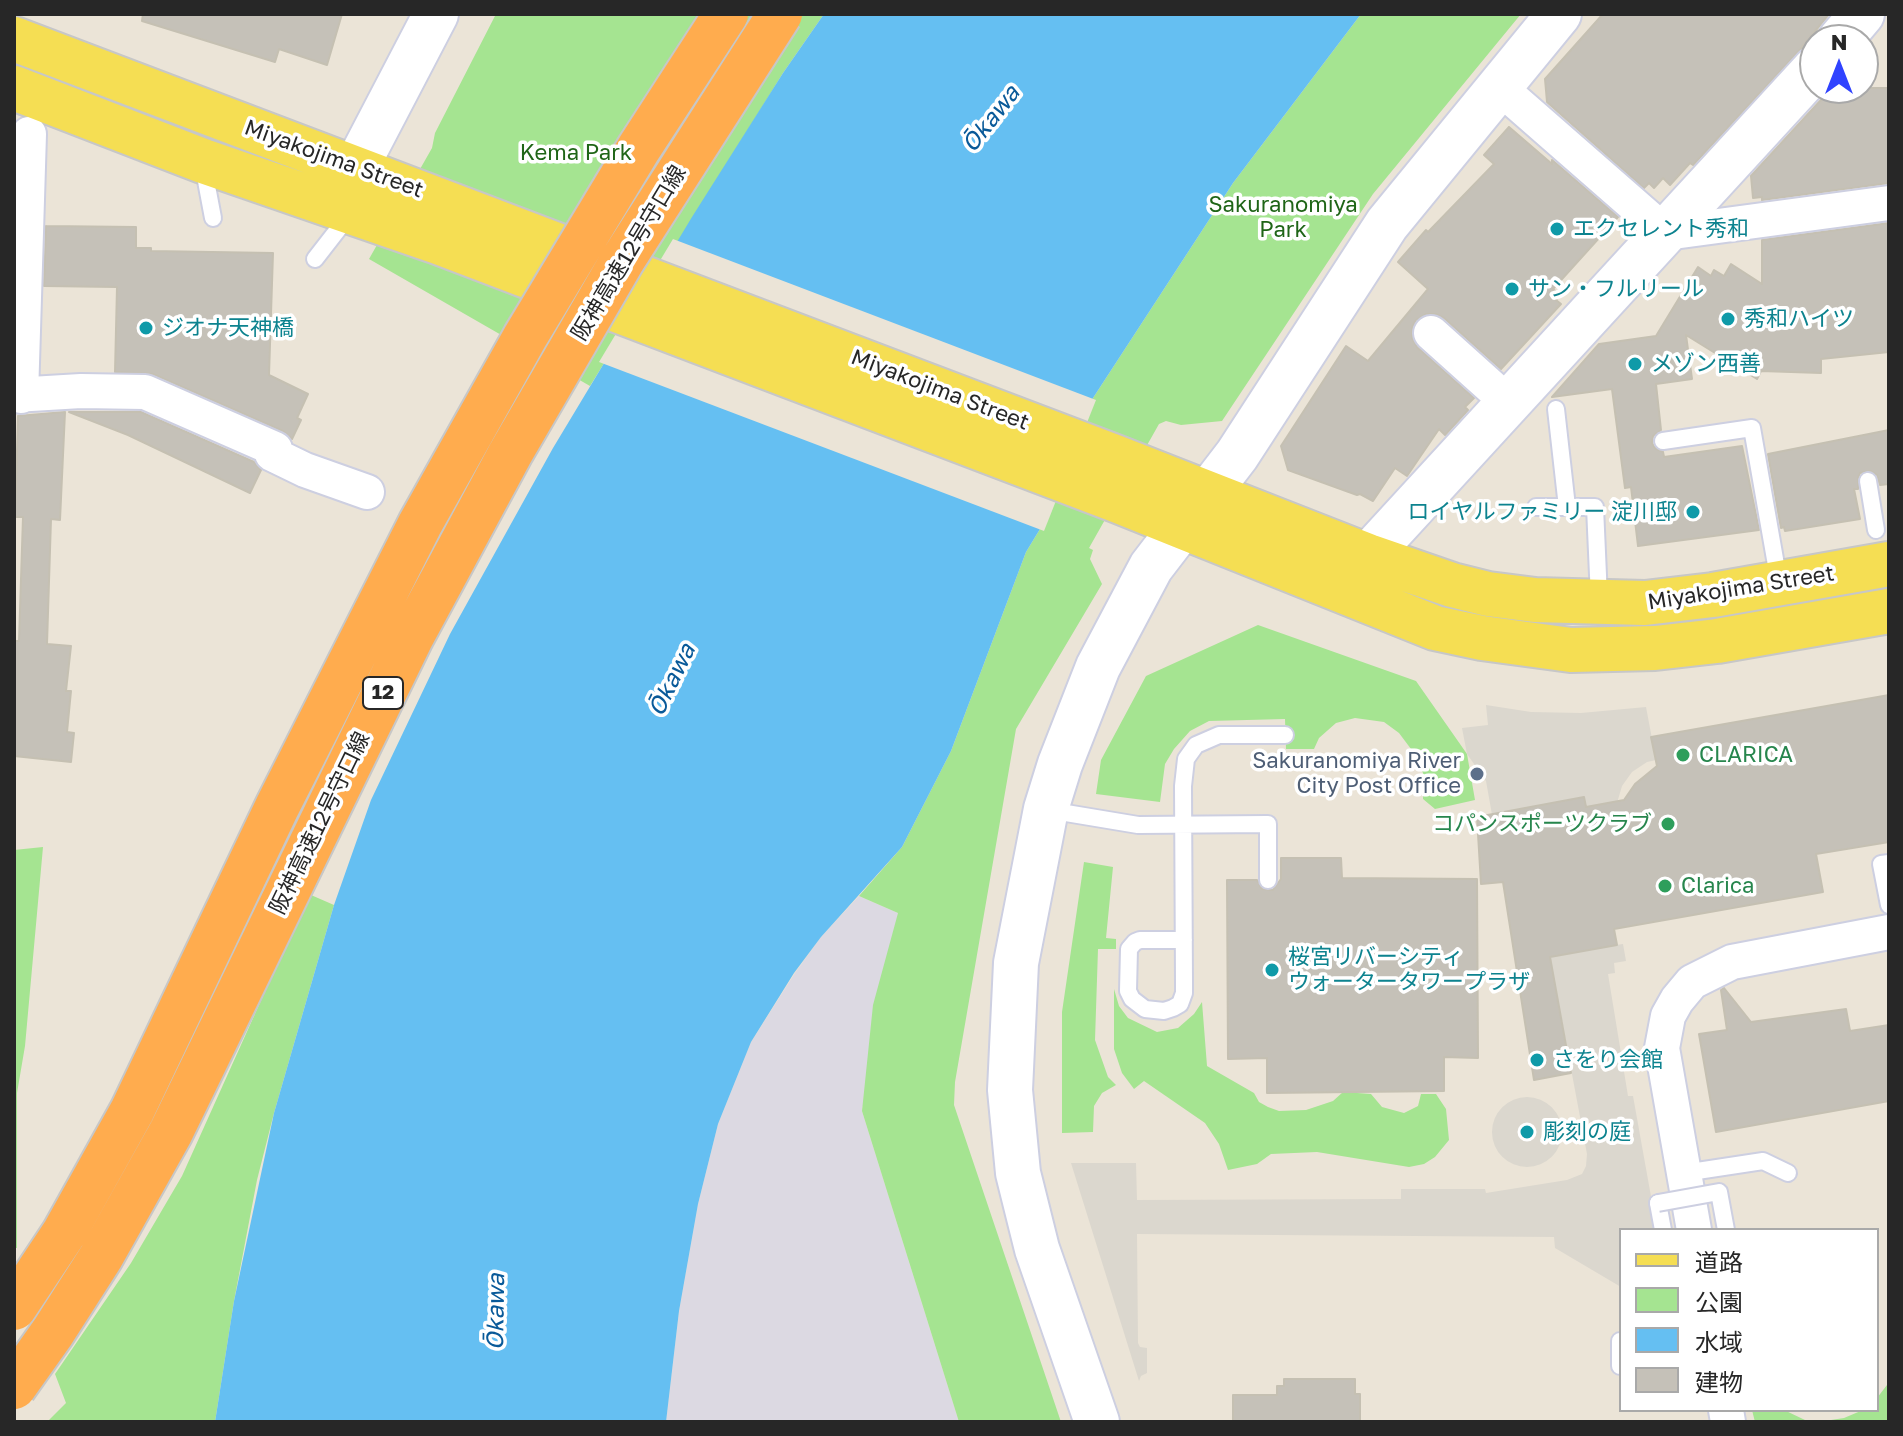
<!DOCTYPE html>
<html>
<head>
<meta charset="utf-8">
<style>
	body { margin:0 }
	#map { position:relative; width:1903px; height:1436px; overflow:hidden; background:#ebe4d7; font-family:"Golos Text","Noto Sans JP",sans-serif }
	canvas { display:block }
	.frame { position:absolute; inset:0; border:16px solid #272727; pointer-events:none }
	.legend { position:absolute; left:1619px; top:1228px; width:260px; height:184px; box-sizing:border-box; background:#fff; border:2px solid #a9a9a9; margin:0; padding:10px 14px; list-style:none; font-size:24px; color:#272727 }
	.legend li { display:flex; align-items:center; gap:16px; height:40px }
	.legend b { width:40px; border:2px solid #a9a9a9 }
	.north { position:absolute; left:1799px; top:24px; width:80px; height:80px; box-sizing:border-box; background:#fff; border:2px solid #a9a9a9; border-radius:50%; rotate:0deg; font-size:22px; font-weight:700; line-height:32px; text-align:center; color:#272727 }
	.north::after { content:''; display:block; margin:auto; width:28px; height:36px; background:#3043ff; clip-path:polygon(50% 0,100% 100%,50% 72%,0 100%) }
</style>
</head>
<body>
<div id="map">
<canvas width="1903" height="1436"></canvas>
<div class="frame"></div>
<ul class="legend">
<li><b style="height:10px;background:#f5de53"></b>道路</li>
<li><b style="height:22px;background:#a5e491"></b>公園</li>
<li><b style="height:22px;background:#65bff2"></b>水域</li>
<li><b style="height:22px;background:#c5c1b8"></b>建物</li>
</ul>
<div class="north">N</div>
</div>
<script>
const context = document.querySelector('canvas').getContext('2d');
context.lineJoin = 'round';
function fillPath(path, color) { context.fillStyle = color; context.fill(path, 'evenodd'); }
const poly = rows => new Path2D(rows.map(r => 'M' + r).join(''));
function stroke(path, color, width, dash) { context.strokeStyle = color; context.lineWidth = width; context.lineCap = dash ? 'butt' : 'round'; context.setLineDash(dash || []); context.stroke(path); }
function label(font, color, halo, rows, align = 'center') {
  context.font = font + ' "Golos Text","Noto Sans JP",sans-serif'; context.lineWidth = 7; context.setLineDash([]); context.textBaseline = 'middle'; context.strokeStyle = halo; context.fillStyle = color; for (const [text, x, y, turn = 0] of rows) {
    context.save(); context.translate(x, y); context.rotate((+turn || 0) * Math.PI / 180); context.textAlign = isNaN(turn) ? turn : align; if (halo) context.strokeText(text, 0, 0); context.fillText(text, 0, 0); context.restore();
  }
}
const industrial = poly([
	[859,896,898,913,862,1111,959,1422,666,1422,679,1311,698,1204,718,1124,751,1042,795,973,821,937]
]);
const green = poly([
	[496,14,824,14,783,73,590,386,369,259,432,148,435,133],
	[1361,14,1521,14,1373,194,1222,421,1181,425,1166,421,1159,424,1089,548,1093,550,1090,559,1102,584,1016,729,955,1082,954,1105,1061,1422,959,1422,862,1111,873,1005,898,913,859,896,902,847,951,751,1026,552,1040,529,1093,398,1233,183],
	[1258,625,1416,681,1467,754,1475,800,1435,809,1423,799,1423,773,1414,753,1399,733,1384,722,1355,718,1336,723,1319,738,1314,749,1286,749,1285,719,1209,721,1190,731,1174,749,1165,764,1160,802,1096,794,1101,760,1146,676],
	[43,847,25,1046,17,1093,17,1248,14,1248,14,850],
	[1084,862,1113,867,1106,938,1116,939,1116,949,1098,949,1095,1040,1108,1077,1116,1085,1102,1093,1094,1106,1093,1132,1062,1133,1062,1012],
	[311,895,334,905,274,1113,257,1180,234,1301,215,1422,47,1422,66,1403,55,1374,131,1263,182,1176,272,976],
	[1114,989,1119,1006,1128,1018,1157,1032,1178,1028,1194,1014,1202,1002,1207,1066,1254,1093,1259,1102,1268,1107,1279,1111,1306,1110,1333,1101,1343,1092,1371,1094,1382,1107,1404,1113,1418,1106,1421,1094,1436,1094,1446,1109,1449,1140,1435,1157,1424,1164,1409,1167,1317,1152,1271,1154,1257,1164,1228,1170,1219,1144,1205,1123,1144,1081,1134,1089,1122,1073,1114,1049],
	[1889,1375,1889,1422,1755,1422,1752,1410,1784,1410,1805,1420,1818,1422,1844,1418,1863,1410,1877,1410,1877,1398,1887,1385]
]);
const plaza = poly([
	[1486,705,1531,712,1581,713,1646,707,1656,760,1647,762,1632,772,1622,786,1617,803,1595,818,1616,945,1623,944,1626,961,1614,963,1615,973,1608,974,1628,1096,1633,1096,1657,1230,1621,1230,1621,1287,1555,1248,1554,1237,1137,1234,1138,1343,1140,1347,1147,1348,1147,1373,1141,1376,1139,1381,1071,1163,1136,1163,1137,1200,1401,1199,1401,1189,1485,1189,1486,1193,1567,1180,1582,1174,1586,1166,1587,1154,1550,957,1496,837,1486,781,1467,754,1462,728,1488,725],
	'1492 1132a35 35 0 1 1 70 0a35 35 0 1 1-70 0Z'
]);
const water = poly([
	[824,14,1361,14,1233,183,1093,398,1040,529,1026,552,951,751,902,847,821,937,794,973,751,1042,718,1124,698,1204,679,1311,666,1422,215,1422,234,1301,274,1113,334,905,371,800,450,634,553,448,692,217,783,73]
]);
const pier = poly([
	[673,239,1096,400,1044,531,599,362]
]);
const building = poly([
	[143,14,342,14,327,65,279,49,275,62,142,21,143,14],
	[1603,14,1829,14,1800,50,1693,165,1690,163,1670,185,1663,178,1654,188,1649,183,1644,188,1547,102,1545,79,1603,14],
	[1832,88,1889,88,1889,183,1762,200,1762,197,1753,198,1751,176,1832,88],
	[1509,127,1552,164,1552,160,1618,217,1553,289,1560,295,1556,300,1561,304,1501,369,1444,318,1436,314,1426,314,1416,320,1412,328,1412,338,1417,347,1474,398,1465,407,1468,410,1445,435,1439,429,1407,476,1395,468,1373,501,1360,494,1357,495,1288,470,1281,446,1346,346,1368,361,1428,289,1398,262,1426,230,1428,232,1494,164,1484,155,1509,127],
	[1889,223,1889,352,1821,359,1821,373,1761,371,1757,379,1686,335,1692,379,1656,384,1661,430,1653,436,1652,443,1655,448,1663,452,1664,457,1742,446,1759,530,1638,546,1631,487,1625,488,1612,389,1552,397,1599,344,1656,336,1698,267,1711,276,1714,270,1724,276,1731,264,1762,284,1762,240,1889,223],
	[46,226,136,227,136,248,151,248,151,251,273,253,269,375,308,394,297,418,301,420,292,439,283,431,153,374,115,372,117,287,44,286,46,226],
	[65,412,60,520,51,519,47,644,71,646,66,691,71,691,67,732,74,733,71,762,14,756,14,641,19,641,23,517,15,517,18,416,65,412],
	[69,412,141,412,254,462,261,470,250,493,128,435,69,412],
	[1889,430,1889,484,1880,485,1877,475,1871,471,1860,473,1858,478,1858,489,1854,489,1860,519,1785,531,1784,527,1781,528,1768,454,1889,430],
	[1889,695,1889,842,1816,854,1823,892,1614,929,1617,945,1550,957,1571,1073,1534,1080,1503,882,1481,884,1477,817,1584,797,1586,807,1624,800,1635,784,1657,766,1651,737,1889,695],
	[1281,858,1341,858,1342,878,1477,879,1478,1058,1444,1057,1444,1091,1267,1093,1267,1058,1228,1059,1227,880,1257,880,1262,889,1273,890,1281,879,1281,858],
	[1724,988,1751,1022,1846,1009,1850,1031,1889,1025,1889,1101,1716,1132,1699,1034,1727,1030,1721,990,1724,988],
	[1284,1379,1355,1379,1355,1394,1360,1394,1360,1422,1233,1422,1233,1395,1277,1395,1277,1386,1284,1386,1284,1379]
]);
const lane = poly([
	[203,165,213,218],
	[315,259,350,214],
	[1556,409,1567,507],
	[1663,441,1752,428,1779,582],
	[1868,481,1876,530],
	[1536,507,1595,507,1599,598],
	[1048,810,1138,825,1268,824,1268,880],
	[1889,863,1881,864,1889,905],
	[1184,940,1140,940,1135,942,1129,949,1128,991,1132,999,1145,1009,1164,1011,1173,1008,1180,1004,1184,993,1184,983,1183,786,1186,759,1196,745,1219,735,1285,735],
	[1684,1173,1763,1161,1788,1173],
	[1658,1203,1663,1230],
	[1620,1366,1620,1341]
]);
const street = poly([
	[1499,87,1666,233,1889,203],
	[1431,333,1509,403],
	[14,395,81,391,145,392,275,449,272,454,305,470,367,492],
	[21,396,29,134],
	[1694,1230,1662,1048,1668,1016,1677,1000,1692,982,1732,962,1889,932],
	[1726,1410,1728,1422]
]);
const secondary = poly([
	[1840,40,1862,14],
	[338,202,436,14],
	[1368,556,1815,69],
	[1097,1422,1037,1249,1018,1173,1010,1090,1016,963,1046,809,1060,764,1098,667,1151,567,1237,455,1387,224,1559,14]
]);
const primary = poly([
	[14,39,1115,457,1368,556,1452,585,1488,594,1535,600,1645,603,1713,595,1889,564],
	[14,88,203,161,438,242,1116,500,1435,628,1482,638,1571,650,1655,648,1717,641,1889,611]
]);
const laneBridge = poly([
	[1658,1203,1719,1192,1726,1230]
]);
const highwayBridge = poly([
	[14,1308,64,1233,132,1111,277,807,420,524,525,337,639,148,726,14],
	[14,1387,53,1332,101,1257,171,1132,412,636,510,454,622,261,780,14]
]);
const markers = [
	[1557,229,8,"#0f9aa8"],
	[1512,289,8,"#0f9aa8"],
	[1728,319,8,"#0f9aa8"],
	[146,328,8,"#0f9aa8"],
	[1635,364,8,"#0f9aa8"],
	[1693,512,8,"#0f9aa8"],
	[1683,755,8,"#2e9e5b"],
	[1477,774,8,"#5c6f8a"],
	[1668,824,8,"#2e9e5b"],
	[1665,886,8,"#2e9e5b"],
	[1272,970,8,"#0f9aa8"],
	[1537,1060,8,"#0f9aa8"],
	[1527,1132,8,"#0f9aa8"]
];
const shields = [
	[383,693,40]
];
const shieldNames = [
	["12",383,693]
];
const parkNames = [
	["Kema Park",576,153],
	["Sakuranomiya",1283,205],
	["Park",1283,230]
];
const streetNames = [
	["Miyakojima Street",334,159,20],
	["阪神高速12号守口線",629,253,-59],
	["Miyakojima Street",940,390,21],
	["Miyakojima Street",1741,588,-9],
	["阪神高速12号守口線",320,823,-64]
];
const cultureNames = [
	["エクセレント秀和",1573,229],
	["サン・フルリール",1528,289],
	["秀和ハイツ",1744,319],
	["ジオナ天神橋",162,328],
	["メゾン西善",1651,364],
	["ロイヤルファミリー 淀川邸",1677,512,"right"],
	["桜宮リバーシティ",1288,957],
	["ウォータータワープラザ",1288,982],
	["さをり会館",1553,1060],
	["彫刻の庭",1543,1132]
];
const leisureNames = [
	["CLARICA",1699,755],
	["コパンスポーツクラブ",1652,824,"right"],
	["Clarica",1681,886]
];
const serviceNames = [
	["Sakuranomiya River",1461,761],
	["City Post Office",1461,786]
];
const waterNames = [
	["Ōkawa",991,119,-52],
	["Ōkawa",672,680,-64],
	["Ōkawa",496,1312,-89]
];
fillPath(industrial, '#dcd9e2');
fillPath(green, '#a5e491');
fillPath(plaza, '#dbd7ce');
fillPath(water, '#65bff2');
fillPath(pier, '#ebe4d7');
fillPath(building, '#c5c1b8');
stroke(building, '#c5c0b2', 2);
stroke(lane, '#cdcfe1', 20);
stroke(street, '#cdcfe1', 38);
stroke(secondary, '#cdcfe1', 48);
stroke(primary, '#c7c7c7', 48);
stroke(lane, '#fff', 16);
stroke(street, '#fff', 34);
stroke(secondary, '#fff', 44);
stroke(primary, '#f5de53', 44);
stroke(laneBridge, '#cdcfe1', 20, []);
stroke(highwayBridge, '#c7c7c7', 48, []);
stroke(laneBridge, '#fff', 16);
stroke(highwayBridge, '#ffac4e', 44);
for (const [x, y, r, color] of markers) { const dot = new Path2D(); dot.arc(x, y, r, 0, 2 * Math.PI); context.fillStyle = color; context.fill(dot); stroke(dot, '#fff', 3); }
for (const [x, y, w] of shields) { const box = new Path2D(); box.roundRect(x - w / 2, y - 16, w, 32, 6); context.fillStyle = '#fff'; context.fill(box); stroke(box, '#272727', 2); }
label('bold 20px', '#272727', null, shieldNames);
label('22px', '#1f6517', '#fff', parkNames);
label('22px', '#272727', '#fff', streetNames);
label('22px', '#0d838f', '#fff', cultureNames, 'left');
label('22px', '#27864d', '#fff', leisureNames, 'left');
label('22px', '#4e5e75', '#fff', serviceNames, 'right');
label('italic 24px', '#095a99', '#fff', waterNames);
</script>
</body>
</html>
